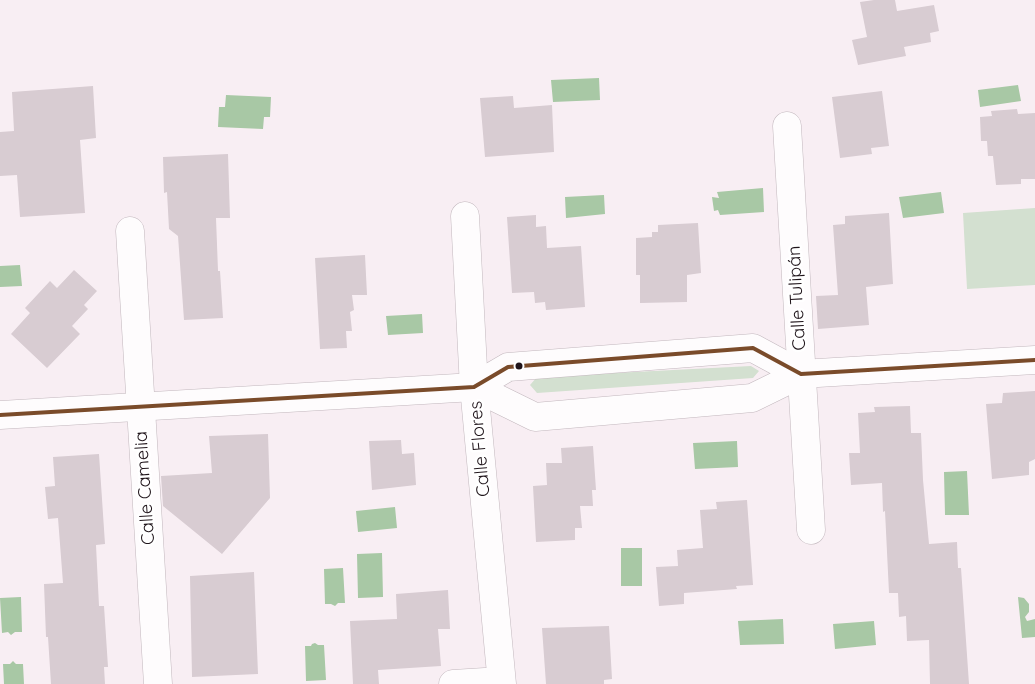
<!DOCTYPE html>
<html>
<head>
<meta charset="utf-8">
<style>
	body { margin:0 }
	canvas { display:block; background:#f8eef3 }
</style>
</head>
<body>
<canvas width="1035" height="684"></canvas>
<script>
const context = document.querySelector('canvas').getContext('2d');
context.lineJoin = 'round';
function fillPath(path, color) { context.fillStyle = color; context.fill(path, 'evenodd'); }
const poly = rows => new Path2D(rows.map(r => 'M' + r).join(''));
function stroke(path, color, width, dash) { context.strokeStyle = color; context.lineWidth = width; context.lineCap = dash ? 'butt' : 'round'; context.setLineDash(dash || []); context.stroke(path); }
function label(font, color, halo, rows, align = 'center') {
  context.font = font + ' Quicksand,sans-serif'; context.lineWidth = 5; context.setLineDash([]); context.textBaseline = 'middle'; context.strokeStyle = halo; context.fillStyle = color; for (const [text, x, y, turn = 0] of rows) {
    context.save(); context.translate(x, y); context.rotate((+turn || 0) * Math.PI / 180); context.textAlign = isNaN(turn) ? turn : align; if (halo) context.strokeText(text, 0, 0); context.fillText(text, 0, 0); context.restore();
  }
}
const green = poly([
	[1035,208,1035,285,967,289,963,213],
	[751,366,759,371,753,378,537,393,530,385,537,377]
]);
const water = poly([
	[599,78,600,100,553,102,551,80],
	[1018,85,1021,101,980,107,978,90],
	[226,95,271,97,270,117,264,117,263,129,218,127,219,107,225,107],
	[763,188,764,212,720,215,718,210,714,211,712,197,719,198,717,192],
	[941,192,944,213,903,218,899,197],
	[604,195,605,214,566,218,565,197],
	[20,265,22,286,0,287,0,266],
	[422,314,423,333,388,335,386,316],
	[737,441,738,467,695,469,693,443],
	[967,471,969,515,945,515,944,472],
	[395,507,397,528,358,532,356,511],
	[621,548,642,548,642,586,621,586],
	[382,553,383,597,358,598,357,554],
	[343,568,345,603,338,603,335,606,331,604,325,604,324,569],
	[21,597,22,632,15,632,11,635,8,632,2,633,0,598],
	[1018,597,1024,598,1029,604,1029,612,1025,617,1027,621,1035,619,1035,637,1022,638],
	[783,619,784,644,740,645,738,621],
	[874,621,876,645,835,649,833,624],
	[315,643,318,645,324,645,326,680,306,681,305,646,311,646,312,644],
	[13,661,16,664,23,664,24,684,4,684,3,664,10,664]
]);
const building = poly([
	[874,0,895,0,897,11,934,5,939,31,930,33,931,42,904,47,906,56,858,65,852,40,867,37,860,2],
	[93,86,96,138,80,140,85,213,20,217,17,175,0,176,0,132,14,131,12,92],
	[882,91,889,146,871,148,872,154,840,158,832,97],
	[513,96,514,108,552,105,554,152,485,157,480,98],
	[1017,109,1018,114,1035,113,1035,179,1021,179,1021,184,996,185,993,156,988,156,987,141,981,141,980,117,992,116,991,111],
	[228,154,230,218,216,218,218,271,220,271,223,318,184,320,178,236,169,229,167,192,164,193,163,157],
	[889,213,893,284,866,287,869,325,818,329,816,296,838,295,833,225,845,224,845,216],
	[536,215,536,227,546,226,547,248,581,246,585,307,546,310,545,302,535,303,534,292,512,293,507,217],
	[698,223,701,273,687,275,687,302,640,303,640,275,636,275,636,238,652,237,652,232,658,232,658,225],
	[365,255,367,295,352,295,354,310,350,312,352,331,346,331,347,348,320,349,315,258],
	[74,270,97,291,84,305,88,309,72,326,80,334,47,368,11,334,30,313,25,308,50,281,57,288],
	[1035,391,1035,459,1029,462,1029,475,992,479,986,404,1002,403,1003,393],
	[910,406,911,433,921,433,923,480,929,544,957,542,958,568,961,568,969,684,930,684,929,640,907,641,906,616,899,617,898,593,889,593,885,511,883,512,882,483,851,485,849,453,860,453,858,413,875,412,874,407],
	[268,434,270,498,222,554,163,506,161,476,212,473,209,436],
	[401,440,402,454,414,453,416,485,372,490,369,441],
	[593,446,596,490,592,490,593,506,580,506,582,528,575,528,575,540,536,542,533,486,547,485,546,463,562,463,561,448],
	[99,454,105,544,96,545,99,606,104,606,108,667,104,667,105,684,51,684,48,637,46,637,44,584,63,583,58,518,48,519,45,487,55,486,53,457],
	[747,500,753,585,736,586,737,589,684,593,684,604,659,606,656,567,678,566,677,550,703,548,700,510,717,509,716,502],
	[254,572,258,674,192,677,190,576],
	[448,590,450,629,438,629,441,666,378,670,379,684,353,684,350,621,397,619,396,594],
	[609,626,612,679,604,680,604,684,546,684,542,628]
]);
const minor = poly([
	[787,126,811,530],
	[465,216,474,387,502,684],
	[130,231,158,684],
	[453,684,501,681]
]);
const tertiary = poly([
	[474,387,535,417,752,398,801,374,1035,360],
	[0,415,474,387,508,367,753,348,801,374]
]);
const bus1 = poly([
	[0,415,474,387,508,367,753,348,801,374,1035,360]
]);
const markers = [
	[519,366,4.5,"#1f141a"]
];
const streetNames = [
	["Calle Tulipán",797,298,-93],
	["Calle Flores",480,449,-95],
	["Calle Camelia",145,488,-94]
];
fillPath(green, '#d3e0d0');
fillPath(water, '#a8c8a5');
fillPath(building, '#d8ccd2');
stroke(minor, '#c2b7bd', 29);
stroke(tertiary, '#c2b7bd', 29);
stroke(minor, '#fefcfd', 28);
stroke(tertiary, '#fefcfd', 28);
stroke(bus1, '#7a4b2a', 4);
for (const [x, y, r, color] of markers) { const dot = new Path2D(); dot.arc(x, y, r, 0, 2 * Math.PI); context.fillStyle = color; context.fill(dot); stroke(dot, '#fff', 2); }
label('18px', '#1f141a', '#fff', streetNames);
</script>
</body>
</html>
